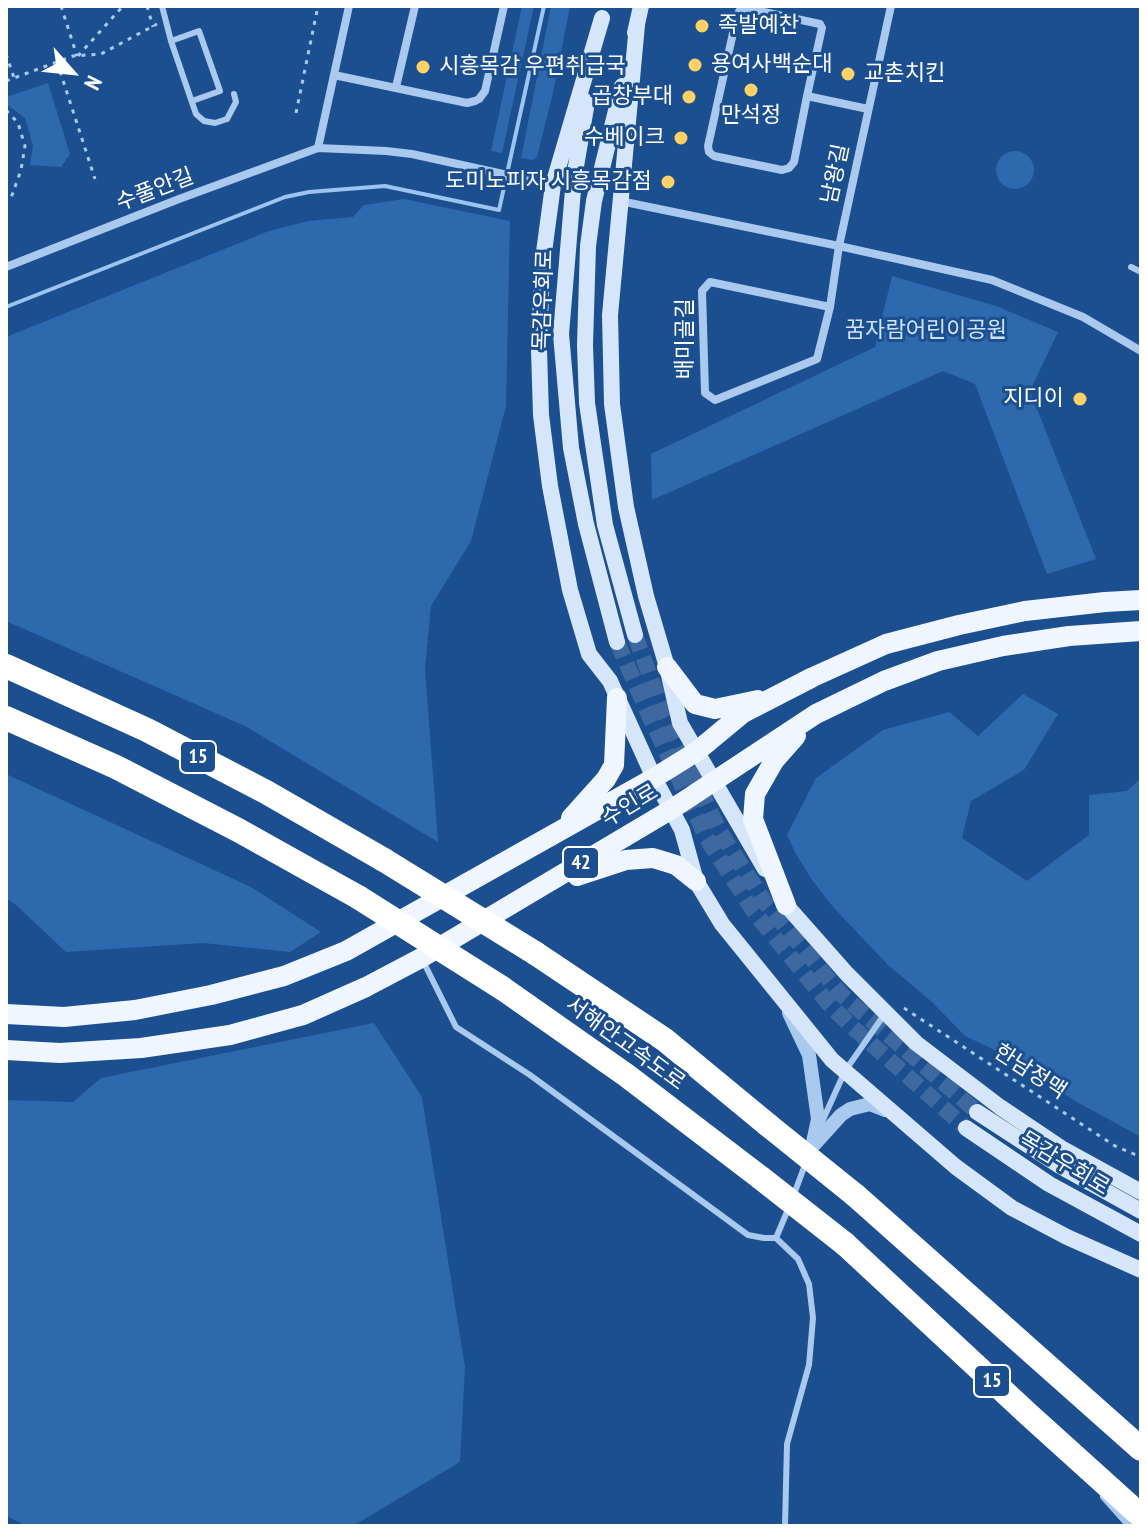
<!DOCTYPE html>
<html>
<head>
<meta charset="utf-8">
<style>
	body { margin:0 }
	#map { position:relative; width:1147px; height:1532px; overflow:hidden; background:#1b4f8f; font-family:"PT Sans Narrow",sans-serif }
	canvas { display:block }
	.frame { position:absolute; inset:0; border:8px solid #fff; pointer-events:none }
	.north { position:absolute; left:32px; top:32px; width:80px; height:80px; -webkit-text-stroke:6px #1b4f8f; paint-order:stroke; rotate:117deg; font-size:22px; font-weight:700; line-height:32px; text-align:center; color:#fff }
	.north::after { content:''; display:block; margin:auto; width:28px; height:36px; background:#fff; clip-path:polygon(50% 0,100% 100%,50% 72%,0 100%) }
</style>
</head>
<body>
<div id="map">
<canvas width="1147" height="1532"></canvas>
<div class="frame"></div>
<div class="north">N</div>
</div>
<script>
const context = document.querySelector('canvas').getContext('2d');
context.lineJoin = 'round';
function fillPath(path, color) { context.fillStyle = color; context.fill(path, 'evenodd'); }
const poly = rows => new Path2D(rows.map(r => 'M' + r).join(''));
function stroke(path, color, width, dash) { context.strokeStyle = color; context.lineWidth = width; context.lineCap = dash ? 'butt' : 'round'; context.setLineDash(dash || []); context.stroke(path); }
function label(font, color, halo, rows, align = 'center') {
  context.font = font + ' "PT Sans Narrow","Noto Sans KR",sans-serif'; context.lineWidth = 6; context.setLineDash([]); context.textBaseline = 'middle'; context.strokeStyle = halo; context.fillStyle = color; for (const [text, x, y, turn = 0] of rows) {
    context.save(); context.translate(x, y); context.rotate((+turn || 0) * Math.PI / 180); context.textAlign = isNaN(turn) ? turn : align; if (halo) context.strokeText(text, 0, 0); context.fillText(text, 0, 0); context.restore();
  }
}
const green = poly([
	[522,6,534,6,502,153,491,151],
	[551,6,570,6,553,93,537,157,533,160,521,158],
	[48,83,70,154,61,167,30,165,33,146,25,118,6,104,6,97],
	'996 170a19 19 0 1 1 38 0a19 19 0 1 1-38 0Z',
	[404,199,510,221,506,406,471,541,431,606,425,669,438,842,245,726,6,621,6,337,269,231,308,221,353,217,364,205],
	[892,276,996,306,1058,332,1030,391,1096,559,1047,574,975,384,943,371,652,500,651,454,875,347],
	[1023,694,1058,714,1024,770,971,801,962,838,1027,881,1089,835,1089,795,1127,791,1141,778,1141,1137,1075,1101,1007,1056,965,1036,932,1002,888,965,833,907,812,880,796,854,787,835,816,778,883,730,949,712,978,736],
	[6,774,251,887,321,932,290,952,203,943,66,952,16,905,6,898],
	[374,1023,422,1097,465,1367,460,1462,353,1526,22,1526,21,1523,6,1516,6,1100,73,1102,101,1078]
]);
const stream = poly([
	[6,307,285,197,309,192,385,186,499,210,544,6]
]);
const secondaryTunnel = poly([
	[635,635,662,709,719,830,766,904,842,995,977,1112],
	[617,642,649,715,706,837,754,912,828,1003,849,1024,966,1128]
]);
const path = poly([
	[61,6,77,56],
	[147,6,153,27],
	[6,54,14,78],
	[78,56,123,6],
	[57,62,95,179],
	[6,81,73,56,101,54,157,24],
	[6,110,18,123,25,146,21,170,11,198],
	[296,113,318,6],
	[904,1008,1115,1146,1141,1157]
]);
const service = poly([
	[162,6,171,41,196,114,204,121,215,123,227,119,236,102,234,94],
	[171,41,199,31,220,91,192,101],
	[1131,267,1141,272],
	[423,961,456,1027,530,1075,748,1235,764,1238,776,1238],
	[822,1122,845,1071,884,1015],
	[793,1197,806,1162],
	[1103,1497,1129,1526],
	[785,1526,787,1444,809,1365,813,1318,809,1284,798,1259,776,1238,789,1207]
]);
const minor = poly([
	[334,75,467,103,475,101,479,99,485,91,504,6],
	[396,87,415,6],
	[807,96,822,28,820,24,745,8,740,10,737,15,708,146,709,152,714,156,782,170,789,168,794,162,807,96,868,109],
	[318,148,349,6],
	[620,201,839,246,992,280,1083,317,1141,351],
	[6,267,179,199,318,148,386,151,412,154,553,185],
	[830,307,710,282,702,291,705,393,715,400,817,359,830,307,839,246,891,6]
]);
const tertiary = poly([
	[789,1013,809,1055,818,1119,812,1147],
	[812,1147,841,1115,850,1109,870,1104,885,1110]
]);
const secondary = poly([
	[602,18,553,185,542,267,539,350,541,415,550,486,570,590,589,654,610,681,654,778,682,830,696,881,722,924,832,1060,956,1167,1012,1208,1067,1237,1141,1270],
	[637,25,610,315,612,404,626,507,646,596,667,667,680,723,765,869],
	[635,33,641,6],
	[622,86,594,201,588,246,585,345,587,403,605,525,635,635],
	[587,102,574,178,561,334,571,448,586,524,617,642],
	[781,896,786,905,847,974,916,1043,1000,1107,1061,1148,1141,1192],
	[977,1112,1060,1166,1141,1211],
	[966,1128,1049,1184,1141,1234]
]);
const primary = poly([
	[667,667,695,704,715,709,758,700],
	[571,818,606,779,614,765,617,698],
	[577,876,626,860,653,858,676,865,696,881],
	[786,905,753,819,755,794,774,761,796,736],
	[6,1014,64,1017,135,1010,211,995,284,976,346,951,654,778,696,752,743,713,813,677,886,644,959,625,1025,611,1105,602,1141,600],
	[6,1050,60,1053,141,1048,230,1035,303,1015,366,987,421,958,672,809,816,714,884,681,938,661,1003,646,1069,636,1141,631]
]);
const motorway = poly([
	[6,666,147,730,266,792,384,860],
	[6,718,116,767,238,830,358,897],
	[535,953,665,1040,768,1125],
	[502,988,626,1075,761,1178],
	[855,1195,1141,1449],
	[845,1244,1028,1414,1141,1516]
]);
const motorwayBridge = poly([
	[384,860,535,953],
	[358,897,502,988],
	[768,1125,855,1195],
	[761,1178,845,1244]
]);
const markers = [
	[702,26,8,"#ffd166"],
	[695,65,8,"#ffd166"],
	[423,67,8,"#ffd166"],
	[848,74,8,"#ffd166"],
	[751,90,8,"#ffd166"],
	[689,97,8,"#ffd166"],
	[681,138,8,"#ffd166"],
	[668,182,8,"#ffd166"],
	[1080,399,8,"#ffd166"]
];
const shields = [
	[198,757,36],
	[581,863,36],
	[992,1381,36]
];
const shieldNames = [
	["15",198,757],
	["42",581,863],
	["15",992,1381]
];
const poiNames = [
	["족발예찬",718,26],
	["용여사백순대",711,65],
	["시흥목감 우편취급국",439,67],
	["교촌치킨",864,74],
	["곱창부대",673,97,"right"],
	["만석정",751,116,"center"],
	["수베이크",665,138,"right"],
	["도미노피자 시흥목감점",652,182,"right"],
	["지디이",1064,399,"right"]
];
const streetNames = [
	["남왕길",836,174,-78],
	["수풀안길",155,190,-21],
	["목감우회로",544,300,-88],
	["배미골길",686,339,-90],
	["수인로",630,806,-31],
	["서해안고속도로",625,1044,36],
	["한남정맥",1030,1072,33],
	["목감우회로",1064,1164,31]
];
const parkNames = [
	["꿈자람어린이공원",926,331]
];
fillPath(green, '#2e69ad');
stroke(stream, '#9cc4f0', 4);
stroke(secondaryTunnel, '#3d69a0', 16, [16, 8]);
stroke(path, '#a9c9ee', 3, [4, 6]);
stroke(service, '#a9c9ee', 6);
stroke(minor, '#a9c9ee', 8);
stroke(tertiary, '#a9c9ee', 14);
stroke(secondary, '#d6e6fa', 16);
stroke(primary, '#f0f6ff', 20);
stroke(motorway, '#fff', 24);
stroke(motorwayBridge, '#fff', 24);
for (const [x, y, r, color] of markers) { const dot = new Path2D(); dot.arc(x, y, r, 0, 2 * Math.PI); context.fillStyle = color; context.fill(dot); stroke(dot, '#1b4f8f', 3); }
for (const [x, y, w] of shields) { const box = new Path2D(); box.roundRect(x - w / 2, y - 16, w, 32, 6); context.fillStyle = '#1b4f8f'; context.fill(box); stroke(box, '#fff', 2); }
label('bold 20px', '#fff', null, shieldNames);
label('22px', '#fff', '#1b4f8f', poiNames, 'left');
label('22px', '#fff', '#1b4f8f', streetNames);
label('22px', '#cfe3fa', '#1b4f8f', parkNames);
</script>
</body>
</html>
